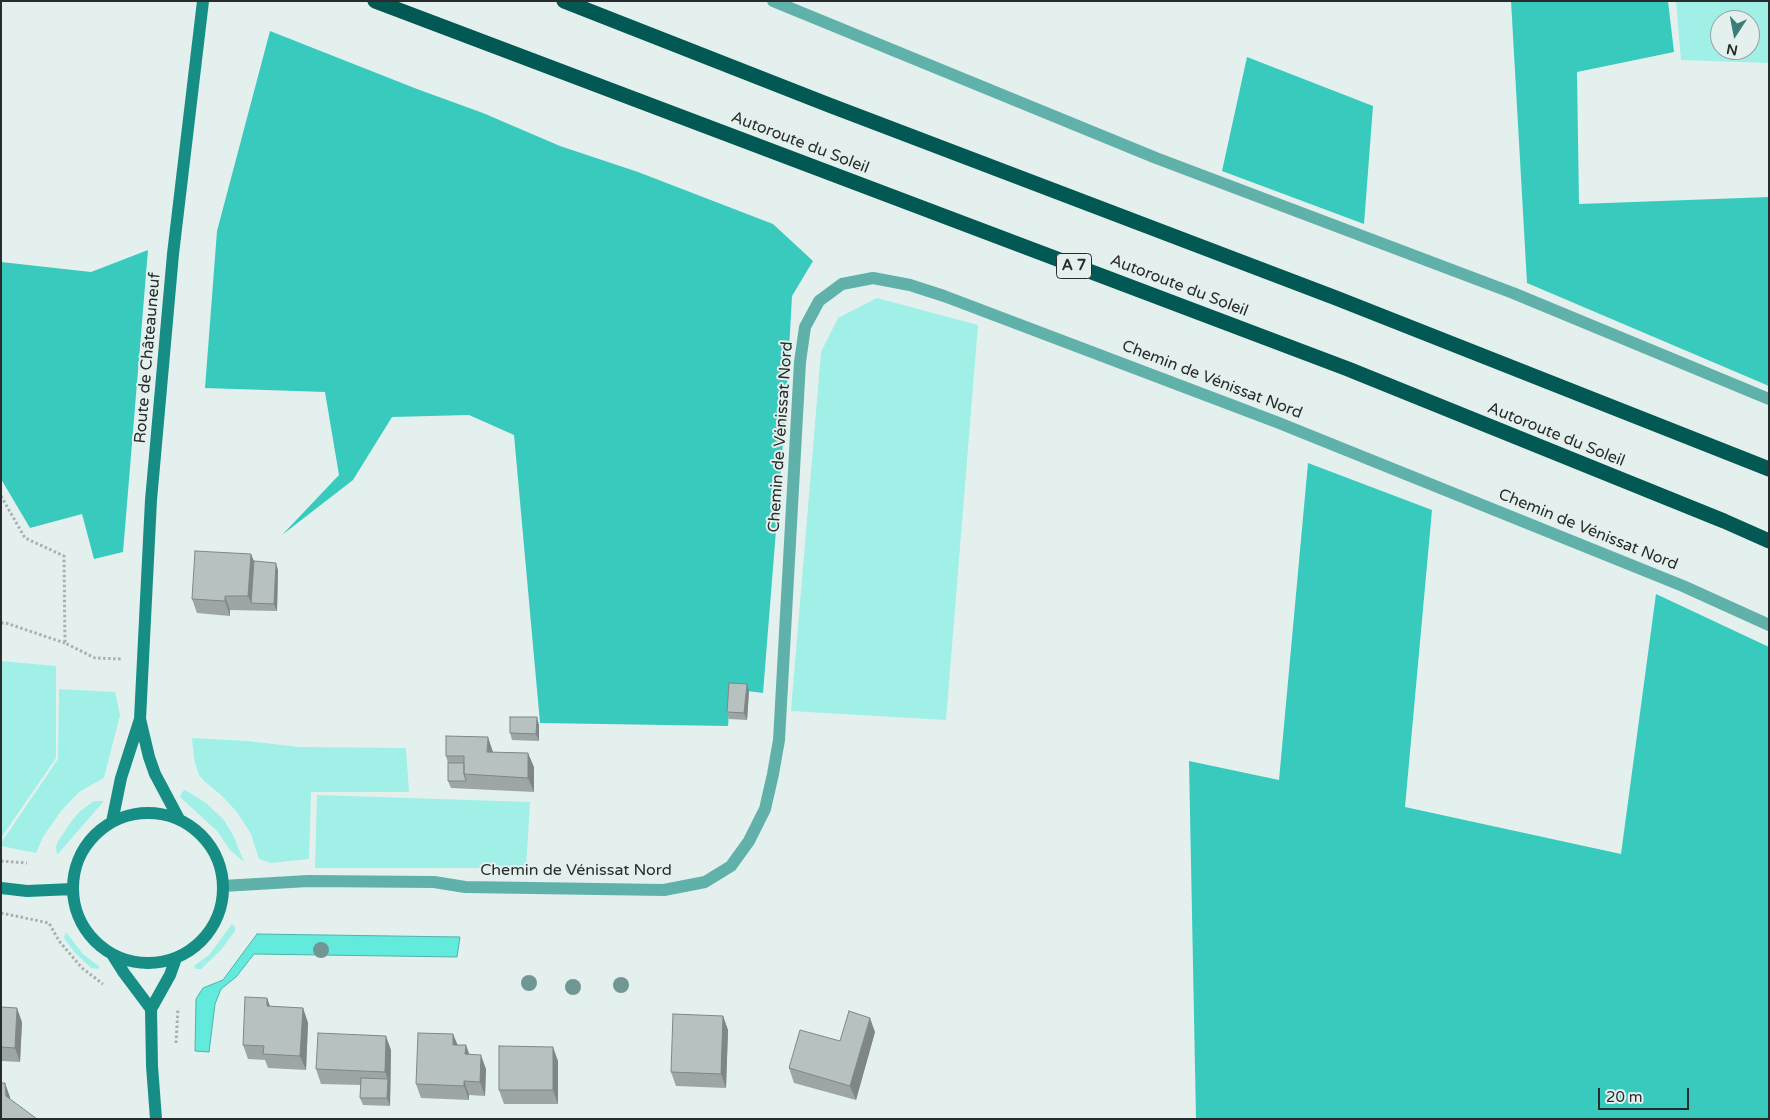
<!DOCTYPE html>
<html>
<head>
<meta charset="utf-8">
<style>
	body { margin:0 }
	#map { position:relative; width:1770px; height:1120px; overflow:hidden; background:#e4f0ee; font-family:"Varela Round",sans-serif }
	canvas { display:block }
	.frame { position:absolute; inset:0; border:2px solid #282c2c; pointer-events:none }
	.north { position:absolute; left:1710px; top:10px; width:50px; height:50px; box-sizing:border-box; background:#e4f0ee; border:1px solid #99a2a0; border-radius:50%; rotate:191deg; font-size:14px; font-weight:700; line-height:20px; text-align:center; color:#282c2c }
	.north::after { content:''; display:block; margin:auto; width:18px; height:22px; background:#387f78; clip-path:polygon(50% 0,100% 100%,50% 72%,0 100%) }
	.scale { position:absolute; left:1598px; top:1088px; width:91px; height:22px; box-sizing:border-box; border:2px solid #282c2c; border-top:0; padding-left:6px; font-size:15px; line-height:18px; white-space:nowrap; color:#282c2c; -webkit-text-stroke:4px #e4f0ee; paint-order:stroke }
</style>
</head>
<body>
<div id="map">
<canvas width="1770" height="1120"></canvas>
<div class="frame"></div>
<div class="north">N</div>
<div class="scale">20 m</div>
</div>
<script>
const context = document.querySelector('canvas').getContext('2d');
context.lineJoin = 'round';
function fillPath(path, color) { context.fillStyle = color; context.fill(path, 'evenodd'); }
const poly = rows => new Path2D(rows.map(r => 'M' + r).join(''));
function stroke(path, color, width, dash) { context.strokeStyle = color; context.lineWidth = width; context.lineCap = dash ? 'butt' : 'round'; context.setLineDash(dash || []); context.stroke(path); }
function label(font, color, halo, rows, align = 'center') {
  context.font = font + ' "Varela Round",sans-serif'; context.lineWidth = 4; context.setLineDash([]); context.textBaseline = 'middle'; context.strokeStyle = halo; context.fillStyle = color; for (const [text, x, y, turn = 0] of rows) {
    context.save(); context.translate(x, y); context.rotate((+turn || 0) * Math.PI / 180); context.textAlign = isNaN(turn) ? turn : align; if (halo) context.strokeText(text, 0, 0); context.fillText(text, 0, 0); context.restore();
  }
}
const green = poly([
	[1676,1,1769,1,1769,63,1681,60],
	[1720,20,1750,20,1750,50,1720,50],
	[877,298,978,325,946,720,791,711,821,352,838,318],
	[1,661,56,666,56,758,1,838],
	[59,689,115,692,120,715,104,778,79,792,61,811,43,837,36,853,1,846,1,843,58,759],
	[192,738,247,741,299,747,406,748,409,792,311,792,309,859,271,863,259,859,251,834,237,812,221,795,204,781,199,775,194,759],
	[185,790,206,803,224,820,234,837,244,862,230,850,217,831,180,797,182,792],
	[317,795,530,802,526,868,315,868],
	[94,801,104,801,57,855,56,847,58,841,71,822,80,811],
	[232,924,235,927,235,931,221,950,201,969,196,969,194,966,210,954],
	[66,932,83,954,100,967,98,969,91,968,75,953,64,938]
]);
const forest = poly([
	[1511,1,1668,1,1674,52,1577,72,1579,204,1769,197,1769,386,1527,283],
	[270,31,417,89,483,113,560,146,638,172,773,224,813,261,792,296,786,405,763,693,731,689,728,726,540,723,514,435,469,415,392,417,353,480,282,535,339,475,325,392,205,388,217,231],
	[1247,57,1373,106,1364,224,1222,171],
	[148,250,123,552,94,559,82,514,30,528,1,479,1,262,91,272],
	[1308,463,1432,510,1405,807,1621,854,1656,594,1769,647,1769,1119,1196,1119,1189,761,1279,780]
]);
const water = poly([
	[257,934,460,937,457,957,254,954,236,977,221,989,215,1004,209,1052,195,1051,196,999,203,988,223,980,257,934]
]);
const path = poly([
	[1,496,25,538,64,556,65,643,95,658,123,659],
	[1,623,6,623,65,643],
	[1,861,27,863],
	[1,913,49,923,59,941,82,968,103,984],
	[176,1043,178,1008]
]);
const street = poly([
	[773,1,1156,158,1513,293,1769,399],
	[223,886,308,881,434,882,465,887,664,890,705,882,731,866,749,841,765,809,773,774,779,740,800,362,805,327,819,301,842,284,873,278,910,285,944,296,1279,423,1683,586,1769,625]
]);
const secondary = poly([
	'73 888a75 75 0 1 1 150 0a75 75 0 1 1-150 0Z',
	[179,819,155,774,149,757,140,719,151,500,173,254,203,1],
	[112,822,121,778,140,719],
	[1,888,27,891,73,889],
	[112,954,124,973,151,1009],
	[156,1119,152,1066,151,1009,170,975,176,958]
]);
const highway = poly([
	[375,1,1348,369,1724,521,1769,541],
	[564,1,829,105,1336,298,1769,469]
]);
const trees = [
	[321,950],
	[529,983],
	[621,985],
	[573,987]
];
const wall = poly([
	[251,554,254,561,278,570,277,611,230,610,230,616,197,613,192,599],
	[749,691,747,720,729,719,727,712],
	[539,725,539,741,512,740,510,733],
	[493,752,534,767,534,792,451,788,448,781,448,763,446,756],
	[267,998,270,1007,303,1008,308,1023,306,1070,268,1068,265,1060,248,1059,243,1045],
	[1,1007,22,1022,20,1062,1,1061],
	[723,1016,728,1030,726,1088,676,1086,671,1072],
	[875,1032,856,1100,794,1083,789,1068,840,1041],
	[453,1034,457,1045,466,1045,469,1055,486,1069,485,1096,469,1095,469,1100,421,1098,416,1084],
	[391,1050,390,1106,363,1105,360,1098,361,1085,321,1084,316,1069],
	[558,1061,558,1104,504,1104,499,1090]
]);
const shadedWall = poly([
	[251,554,256,568,251,603,248,596],
	[276,563,278,570,277,611,274,604],
	[225,596,230,610,230,616,225,601],
	[747,684,749,691,747,720,744,713],
	[537,717,539,725,539,741,536,734],
	[488,737,493,752,492,766,487,752],
	[528,753,534,767,534,792,528,778],
	[267,998,272,1012,267,1006],
	[17,1008,22,1022,20,1062,15,1048],
	[303,1008,308,1023,306,1070,300,1056],
	[723,1016,728,1030,726,1088,721,1074],
	[870,1018,875,1032,856,1100,850,1086],
	[453,1034,459,1048,453,1045],
	[386,1036,391,1050,390,1106,387,1098,388,1079,385,1072],
	[466,1045,471,1059,465,1054],
	[553,1047,558,1061,558,1104,553,1090],
	[481,1055,486,1069,485,1096,480,1082],
	[464,1081,469,1095,469,1100,464,1086],
	[5,1083,10,1097,11,1110,6,1096]
]);
const building = poly([
	[195,551,251,554,248,596,225,596,225,601,192,599,195,551],
	[254,561,276,563,274,604,251,603,254,561],
	[729,683,747,684,744,713,727,712,729,683],
	[510,717,537,717,536,734,510,733,510,717],
	[446,736,488,737,487,752,528,753,528,778,464,774,464,756,446,756,446,736],
	[448,763,464,763,464,774,466,781,448,781,448,763],
	[245,997,267,998,267,1006,303,1008,300,1056,263,1054,264,1046,243,1045,245,997],
	[1,1007,17,1008,15,1048,1,1047,1,1007],
	[849,1011,870,1018,850,1086,789,1068,800,1030,840,1041,849,1011],
	[673,1014,723,1016,721,1074,671,1072,673,1014],
	[318,1033,386,1036,385,1072,316,1069,318,1033],
	[418,1033,453,1034,453,1045,466,1045,465,1054,481,1055,480,1082,464,1081,464,1086,416,1084,418,1033],
	[499,1046,553,1047,553,1090,499,1090,499,1046],
	[361,1078,388,1079,387,1098,360,1098,361,1078],
	[1,1083,5,1083,6,1096,37,1119,1,1119,1,1083]
]);
const shields = [
	[1074,266,35]
];
const shieldNames = [
	["A 7",1074,266]
];
const streetNames = [
	["Autoroute du Soleil",800,143,21],
	["Autoroute du Soleil",1179,286,21],
	["Route de Châteauneuf",148,358,-85],
	["Chemin de Vénissat Nord",1212,380,21],
	["Autoroute du Soleil",1556,435,22],
	["Chemin de Vénissat Nord",781,437,-86],
	["Chemin de Vénissat Nord",1588,530,22],
	["Chemin de Vénissat Nord",576,871]
];
fillPath(green, '#a0f0e7');
fillPath(forest, '#39cabe');
fillPath(water, '#62eadd');
stroke(water, '#51b1a8', 1);
stroke(path, '#a8b1b0', 3, [2.5, 2.5]);
stroke(street, '#60b1a9', 12);
stroke(secondary, '#168e85', 12);
stroke(highway, '#025852', 15);
context.fillStyle = '#709793';
for (const [x, y] of trees) { context.beginPath(); context.arc(x, y, 8, 0, 2 * Math.PI); context.fill(); }
fillPath(wall, '#9da6a5');
fillPath(shadedWall, '#7f8786');
fillPath(building, '#b6c1c0');
stroke(building, '#7f8786', 1);
for (const [x, y, w] of shields) { const box = new Path2D(); box.roundRect(x - w / 2, y - 12.5, w, 25, 4); context.fillStyle = '#e4f0ee'; context.fill(box); stroke(box, '#282c2c', 1); }
label('bold 15px', '#282c2c', null, shieldNames);
label('16px', '#282c2c', '#e4f0ee', streetNames);
</script>
</body>
</html>
